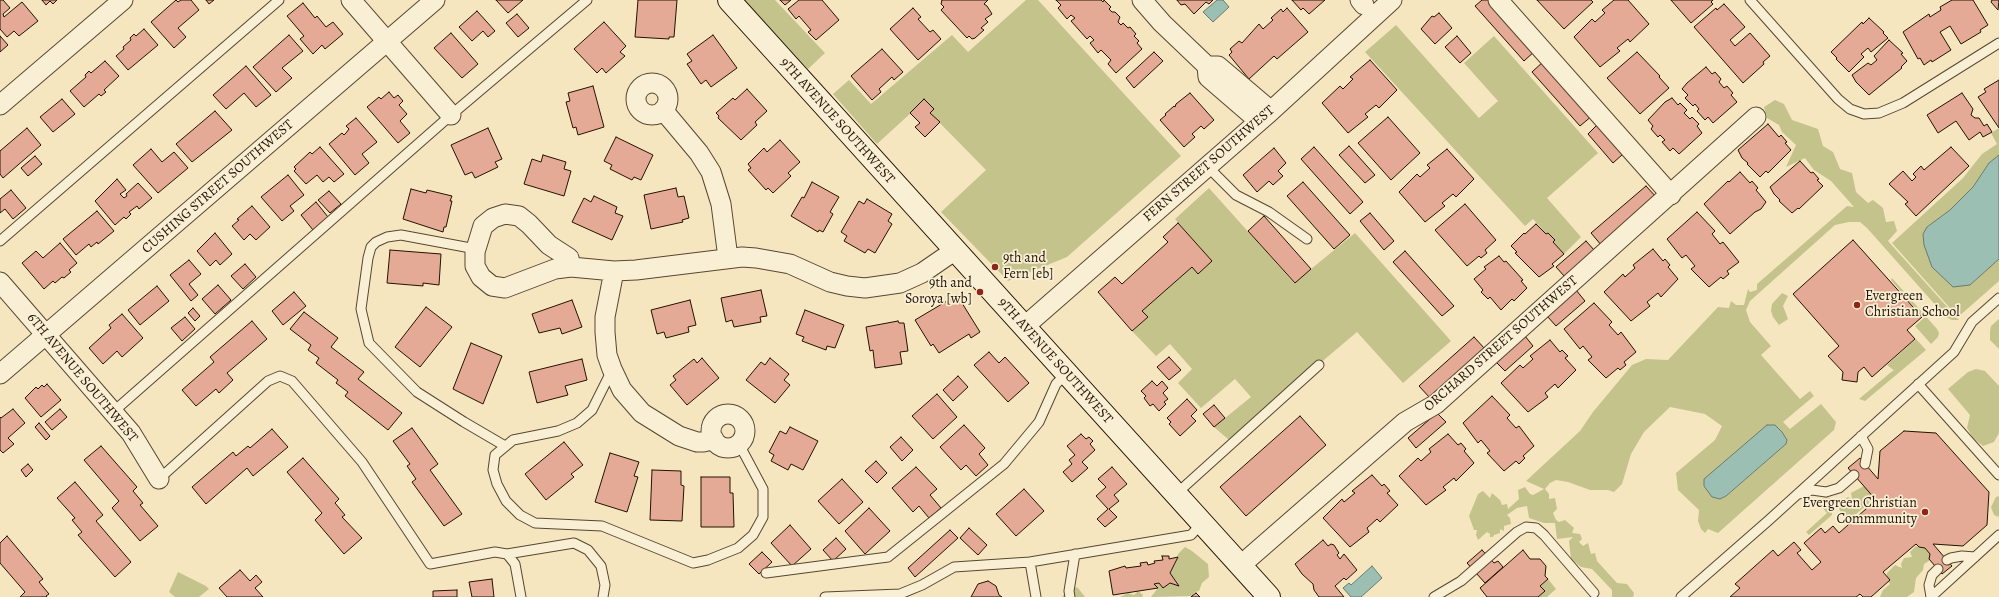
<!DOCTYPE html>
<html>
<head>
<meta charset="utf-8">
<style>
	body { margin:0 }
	canvas { display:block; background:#f5e6bf }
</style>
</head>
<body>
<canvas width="1999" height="597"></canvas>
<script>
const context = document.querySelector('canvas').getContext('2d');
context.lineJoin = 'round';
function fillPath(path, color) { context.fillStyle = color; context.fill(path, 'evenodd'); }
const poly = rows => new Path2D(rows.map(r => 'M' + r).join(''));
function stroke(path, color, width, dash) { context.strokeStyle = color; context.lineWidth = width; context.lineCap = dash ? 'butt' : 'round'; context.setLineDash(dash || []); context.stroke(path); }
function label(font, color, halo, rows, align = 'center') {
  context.font = font + ' Alegreya,serif'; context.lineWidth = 3.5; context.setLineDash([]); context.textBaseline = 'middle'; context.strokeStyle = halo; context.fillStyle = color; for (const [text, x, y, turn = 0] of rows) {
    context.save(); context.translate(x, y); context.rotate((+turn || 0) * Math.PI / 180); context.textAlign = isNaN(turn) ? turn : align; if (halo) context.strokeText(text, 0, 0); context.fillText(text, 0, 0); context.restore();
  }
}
const green = poly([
	[745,0,775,0,825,53,808,69],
	[1026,0,1038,0,1181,156,1067,257,1008,281,941,212,986,170,930,113,934,109,925,100,877,144,833,94,849,80,871,104,952,35,968,52],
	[1396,25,1479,118,1498,101,1464,63,1494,36,1598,153,1547,198,1581,237,1564,254,1533,219,1525,226,1365,52],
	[1775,100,1784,104,1792,120,1818,129,1823,146,1833,152,1840,169,1852,173,1856,192,1868,203,1873,200,1883,208,1886,222,1894,221,1897,231,1888,241,1959,320,1952,320,1946,317,1867,228,1860,222,1849,222,1835,225,1750,301,1746,310,1750,322,1771,346,1761,355,1800,399,1810,391,1814,396,1783,422,1790,429,1821,404,1836,422,1834,430,1718,533,1708,529,1705,533,1701,529,1698,521,1699,510,1678,490,1676,473,1715,440,1722,426,1705,414,1670,407,1644,432,1631,454,1622,484,1614,492,1608,490,1590,490,1568,482,1556,480,1550,483,1545,489,1549,494,1549,499,1555,498,1557,509,1553,513,1556,520,1559,522,1565,520,1574,528,1572,533,1580,534,1582,539,1579,542,1583,546,1588,543,1591,554,1595,553,1597,561,1617,583,1627,584,1634,593,1633,597,1612,597,1612,590,1592,569,1581,567,1571,559,1569,541,1573,537,1557,539,1555,523,1544,523,1529,518,1527,506,1517,508,1507,515,1510,518,1511,524,1504,526,1504,531,1500,529,1500,533,1494,535,1493,537,1490,537,1490,534,1487,532,1478,540,1476,535,1477,530,1474,530,1469,516,1478,494,1483,491,1490,498,1492,493,1500,500,1502,505,1507,504,1508,509,1519,499,1518,490,1525,487,1530,494,1533,495,1544,489,1526,481,1580,431,1593,412,1632,365,1646,359,1668,360,1718,307,1729,308,1731,301,1736,305,1744,305,1748,289,1750,292,1757,290,1757,284,1847,206,1854,207,1831,181,1814,170,1805,158,1786,167,1796,145,1782,132,1779,125,1767,118,1764,107],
	[1787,440,1786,444,1726,496,1720,499,1712,497],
	[1999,128,1999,155,1989,163,1973,187,1950,210,1927,227,1970,285,1999,259,1999,281,1958,317,1892,243,1963,178,1982,154,1997,144,1991,133],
	[1209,188,1294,283,1355,233,1451,341,1403,383,1357,332,1229,440,1214,427,1251,397,1235,379,1201,408,1178,383,1192,369,1170,344,1156,356,1132,331,1148,317,1142,311,1192,267,1198,274,1212,261,1175,219],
	[1892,278,1937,329,1939,333,1938,337,1931,344,1915,326,1924,318,1891,280],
	[1782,293,1788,296,1783,306,1788,319,1779,325,1773,317,1771,311,1772,304],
	[1999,319,1999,349,1990,340,1990,331,1991,326],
	[1916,339,1926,350,1865,401,1859,399,1890,373,1894,370,1896,372,1887,365],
	[1976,369,1985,371,1999,386,1999,433,1994,442,1983,446,1973,438,1967,428,1970,415,1948,389,1968,372],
	[1864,486,1875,498,1849,520,1842,514,1839,509,1840,503,1848,497,1852,499,1851,493],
	[1999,496,1999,517,1994,515,1991,507,1996,497],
	[1826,497,1832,499,1832,515,1809,535,1806,532,1827,513,1819,504,1820,500],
	[1916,546,1925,548,1930,554,1929,561,1924,564,1923,570,1916,578,1914,592,1907,597,1880,597,1883,590,1890,584,1886,579,1887,573,1895,565,1902,568,1901,564,1904,558,1912,557,1910,552],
	[1185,547,1192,551,1208,564,1209,577,1202,583,1199,591,1195,592,1192,596,1151,597,1158,588,1154,584,1159,583,1163,588,1170,583,1179,585,1170,573,1176,562,1178,554],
	[178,572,206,586,209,589,199,597,175,597,169,592],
	[1548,579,1556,589,1547,597,1538,597,1545,591,1540,586],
	[1072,586,1078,588,1085,597,1062,597,1067,590],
	[1138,591,1143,595,1142,597,1120,597,1128,593,1134,595]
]);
const water = poly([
	[1217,0,1223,0,1229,7,1213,22,1203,12,1217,0],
	[1999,155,1999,259,1970,285,1953,287,1932,267,1924,245,1923,234,1927,227,1950,210,1973,187,1989,163,1999,155],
	[1767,425,1775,425,1782,432,1787,440,1786,444,1726,496,1720,499,1712,497,1704,486,1704,479,1767,425],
	[1372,566,1382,578,1361,597,1351,597,1343,588,1349,583,1351,585,1372,566]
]);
const building = poly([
	[0,0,3,0,10,8,3,14,4,17,22,2,38,21,19,36,14,31,7,37,0,29,0,0],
	[42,0,57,0,53,4,50,1,46,5,42,0],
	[176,0,178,2,181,0,191,0,199,10,178,28,186,37,174,48,151,22,176,0],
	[206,0,214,0,209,4,206,0],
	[496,0,523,0,508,13,496,0],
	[638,0,677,0,674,37,669,37,669,39,635,37,638,0],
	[780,0,791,0,785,5,780,0],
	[799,0,822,0,839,20,816,40,808,32,811,30,799,16,796,19,788,9,799,0],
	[942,0,988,0,984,4,987,6,992,14,985,19,988,22,981,28,984,30,975,38,972,39,969,36,967,38,941,10,944,7,941,4,942,0],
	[1056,0,1101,0,1103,2,1104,0,1111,7,1109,9,1112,12,1115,12,1120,17,1118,22,1121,25,1123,23,1128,28,1130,27,1136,34,1134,36,1139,41,1137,43,1142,49,1116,73,1108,64,1111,60,1101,50,1098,53,1090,43,1094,40,1090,36,1087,39,1071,21,1075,18,1071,15,1067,19,1058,8,1061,5,1056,0],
	[1177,0,1213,0,1209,4,1206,2,1194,14,1185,4,1181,5,1177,0],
	[1292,0,1325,0,1309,14,1303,8,1301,10,1292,0],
	[1482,0,1491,0,1536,50,1524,61,1475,6,1482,0],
	[1537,0,1591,0,1593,2,1564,29,1537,0],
	[1614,0,1628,0,1649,24,1630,42,1628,39,1617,48,1620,51,1600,67,1574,37,1592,19,1595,22,1605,13,1602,10,1614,0],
	[1671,0,1713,0,1711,2,1713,4,1691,23,1671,0],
	[1952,0,1973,0,1988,25,1980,30,1981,32,1961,44,1950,26,1940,32,1951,50,1932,62,1931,60,1924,65,1920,58,1918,59,1903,32,1929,14,1930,17,1941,10,1940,7,1952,0],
	[1992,0,1999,0,1998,10,1991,2,1992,0],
	[303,3,315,18,317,16,326,27,333,22,343,34,325,49,322,45,313,54,300,39,304,36,287,16,303,3],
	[1724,4,1745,27,1730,40,1735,46,1750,33,1770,56,1763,62,1764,64,1743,83,1694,27,1716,8,1717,10,1724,4],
	[913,8,921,17,918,19,930,32,933,30,941,39,918,60,890,29,913,8],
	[1287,8,1308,32,1277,59,1274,56,1249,79,1229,55,1232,52,1230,49,1239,41,1242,43,1259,24,1263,29,1273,20,1271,18,1281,9,1283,12,1287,8],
	[477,11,495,31,488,37,483,31,472,41,459,27,477,11],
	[1439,13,1452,28,1435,44,1421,29,1432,16,1434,17,1439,13],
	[517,14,529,28,518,37,506,23,517,14],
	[1869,18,1884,32,1883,33,1888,38,1871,52,1868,48,1861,54,1864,57,1849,72,1836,59,1837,58,1831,52,1862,22,1863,24,1869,18],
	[604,22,626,46,620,52,625,56,606,73,602,68,597,73,574,49,604,22],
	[144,29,158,45,128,70,116,56,124,49,123,47,131,40,130,38,134,34,136,36,144,29],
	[451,33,478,64,462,78,434,48,451,33],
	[289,35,303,51,282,68,292,78,276,92,253,67,289,35],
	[713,35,737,68,711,87,706,80,701,84,687,64,692,61,687,54,713,35],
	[0,36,8,45,0,52,0,36],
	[1457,36,1471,53,1460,63,1445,47,1457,36],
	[1889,40,1903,53,1901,54,1907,61,1901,67,1902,68,1869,95,1856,82,1852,75,1868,63,1871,65,1877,60,1874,56,1889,40],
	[882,49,903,72,894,80,892,77,879,89,881,92,872,100,851,76,882,49],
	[1154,52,1163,61,1134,88,1126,78,1154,52],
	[1637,52,1660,76,1659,77,1669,88,1640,114,1607,78,1637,52],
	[1370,60,1397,90,1379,108,1376,105,1365,114,1368,117,1348,133,1322,103,1340,86,1343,89,1353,79,1350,77,1370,60],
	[105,61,119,76,104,90,106,92,101,96,99,94,84,107,70,91,86,77,85,75,89,71,91,73,105,61],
	[1544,61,1593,115,1580,126,1532,72,1544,61],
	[246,66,271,95,256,107,244,93,226,109,213,95,246,66],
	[1706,67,1712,74,1715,72,1721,79,1719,82,1724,88,1727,86,1733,93,1731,95,1737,102,1713,123,1708,117,1705,120,1697,111,1699,109,1695,104,1693,106,1685,98,1688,95,1682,89,1687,83,1706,67],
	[1999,80,1999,128,1978,97,1986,92,1984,89,1999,80],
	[593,86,604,127,578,135,576,127,573,128,566,102,570,101,568,93,593,86],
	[747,89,767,111,755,122,757,125,741,140,718,118,719,116,716,113,733,98,735,100,747,89],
	[389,92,394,98,398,95,403,101,399,105,407,114,400,121,410,133,398,143,367,107,379,97,381,99,389,92],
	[1190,93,1214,120,1204,129,1201,126,1192,134,1195,137,1184,147,1160,120,1166,115,1165,114,1174,106,1175,107,1176,104,1190,93],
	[1962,93,1973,109,1971,115,1975,118,1979,118,1984,126,1987,124,1992,132,1983,137,1980,132,1969,140,1956,121,1938,133,1927,115,1962,93],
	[1672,98,1678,105,1680,103,1687,110,1684,113,1690,119,1692,117,1699,124,1697,126,1702,133,1679,154,1673,148,1670,151,1662,142,1665,140,1660,135,1658,137,1651,129,1653,126,1648,120,1665,102,1672,98],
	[62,99,75,114,53,132,40,117,62,99],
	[924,99,934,109,930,113,940,122,925,137,915,127,920,123,910,113,924,99],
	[215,111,232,130,192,162,176,144,215,111],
	[1388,117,1420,153,1391,180,1358,143,1388,117],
	[356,118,377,142,362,154,369,163,355,175,329,144,342,133,344,135,346,133,349,129,346,126,356,118],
	[1768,124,1779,137,1781,135,1787,142,1785,143,1791,150,1768,173,1766,171,1760,177,1747,164,1748,163,1742,158,1738,150,1768,124],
	[1597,125,1623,154,1613,163,1588,134,1597,125],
	[27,128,41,145,3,178,0,174,0,151,27,128],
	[488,128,502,159,495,162,498,167,475,178,472,172,465,175,451,145,488,128],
	[616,137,653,155,641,180,634,177,632,180,610,169,612,165,604,161,616,137],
	[780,140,800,162,788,173,791,176,773,193,768,188,766,190,748,170,751,168,748,164,764,148,767,152,780,140],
	[1349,146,1375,175,1365,183,1339,155,1349,146],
	[320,147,344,174,334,182,329,177,323,182,317,175,306,184,294,171,296,169,294,167,310,152,312,154,320,147],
	[1314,147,1363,202,1350,214,1301,159,1314,147],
	[1951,147,1969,166,1916,216,1905,204,1908,202,1889,184,1903,171,1912,181,1916,177,1913,174,1921,166,1924,170,1951,147],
	[1274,148,1286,163,1278,171,1283,176,1273,185,1269,181,1257,192,1243,175,1274,148],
	[151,149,162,162,174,152,188,168,158,193,133,165,151,149],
	[1447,149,1474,179,1456,197,1453,194,1442,203,1445,206,1425,222,1399,192,1417,174,1420,177,1430,168,1427,165,1447,149],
	[543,155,566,162,564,169,571,171,564,196,524,184,532,159,541,162,543,155],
	[35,156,42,164,28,176,21,168,35,156],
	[1800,161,1811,173,1813,172,1819,179,1817,180,1823,186,1799,209,1798,208,1792,213,1779,201,1780,200,1774,194,1770,187,1800,161],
	[1740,172,1750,183,1752,181,1758,188,1756,190,1766,202,1761,209,1755,212,1730,234,1704,204,1728,181,1729,182,1740,172],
	[288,175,304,195,290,206,294,211,282,221,261,197,288,175],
	[117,179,126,190,120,194,124,198,127,196,126,194,138,183,152,198,139,209,137,206,129,212,131,214,126,219,124,217,115,225,95,201,117,179],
	[812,182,839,197,830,212,833,214,823,232,819,230,818,232,791,216,802,197,804,198,812,182],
	[1303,182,1350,235,1334,249,1287,196,1303,182],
	[1646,186,1657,198,1602,246,1591,233,1646,186],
	[676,188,678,197,684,196,689,218,682,220,683,222,651,229,644,195,676,188],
	[411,189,426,193,427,190,452,196,450,201,452,201,446,227,444,227,443,232,403,219,411,189],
	[11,190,26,208,13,219,5,209,0,213,0,199,11,190],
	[329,191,341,204,330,213,318,200,329,191],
	[594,196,617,207,615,213,623,216,612,240,572,222,584,198,591,202,594,196],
	[867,199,892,214,888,221,892,224,875,253,868,249,865,253,844,241,847,236,841,232,859,201,864,204,867,199],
	[316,202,328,217,313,230,301,215,316,202],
	[1465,204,1496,240,1485,250,1487,253,1481,258,1479,256,1467,266,1435,230,1465,204],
	[252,206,270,227,256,240,250,234,244,240,232,226,239,220,237,219,252,206],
	[97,211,114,231,98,244,97,242,91,247,89,244,76,255,63,239,97,211],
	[1697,212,1715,231,1712,234,1720,244,1723,242,1739,262,1727,271,1729,274,1723,279,1721,277,1709,287,1691,269,1695,266,1686,255,1682,258,1667,239,1697,212],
	[1370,213,1394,241,1384,250,1360,221,1370,213],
	[1264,216,1311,269,1295,283,1248,231,1264,216],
	[1178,223,1212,261,1198,274,1192,267,1142,311,1148,317,1132,331,1098,292,1115,277,1122,284,1168,242,1163,237,1178,223],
	[1536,224,1546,234,1548,233,1555,240,1553,242,1564,254,1552,264,1554,266,1539,277,1515,253,1517,252,1511,246,1524,233,1525,234,1536,224],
	[215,233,232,254,220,265,216,260,210,266,197,251,215,233],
	[1853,240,1922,317,1907,330,1915,339,1872,377,1864,367,1858,372,1857,382,1842,380,1843,372,1828,356,1839,346,1793,294,1853,240],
	[1586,241,1595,251,1565,277,1556,267,1586,241],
	[60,243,77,263,69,270,71,272,64,278,62,277,55,283,53,281,44,289,22,263,36,251,43,258,60,243],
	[1653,249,1663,261,1665,259,1670,265,1668,267,1678,279,1661,297,1658,293,1647,302,1650,306,1631,321,1604,292,1623,274,1625,277,1635,268,1633,265,1653,249],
	[390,250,441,254,439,285,423,283,423,286,387,283,390,250],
	[1405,251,1454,306,1442,316,1393,262,1405,251],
	[1499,256,1504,262,1506,261,1523,280,1521,281,1527,288,1514,301,1512,299,1501,310,1490,297,1488,299,1481,292,1483,290,1474,279,1486,269,1484,267,1499,256],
	[189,260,201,274,189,284,198,295,191,301,170,275,189,260],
	[245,264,256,277,243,289,231,276,245,264],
	[218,285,231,300,215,314,202,299,218,285],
	[157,286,169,301,140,325,128,310,157,286],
	[761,290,767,316,760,317,761,322,734,327,732,320,726,322,721,298,761,290],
	[1576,290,1585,301,1556,326,1547,316,1576,290],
	[294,292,306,306,283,325,272,311,294,292],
	[957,295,980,332,971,338,969,334,939,353,933,344,931,346,915,320,957,295],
	[572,300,582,327,562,334,560,328,539,333,532,314,572,300],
	[690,300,696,325,688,327,689,332,666,338,664,332,657,334,651,310,690,300],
	[1594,303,1612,322,1609,325,1618,335,1621,332,1636,352,1624,362,1626,365,1620,370,1618,368,1606,378,1588,360,1592,357,1583,346,1580,349,1564,329,1594,303],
	[426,307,452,327,420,367,395,347,426,307],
	[193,308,200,316,195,321,188,313,193,308],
	[805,310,844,325,835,348,827,346,826,350,802,341,804,337,796,334,805,310],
	[304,312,338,338,331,347,364,372,358,379,402,413,388,430,345,396,348,392,336,383,338,380,316,363,319,358,308,350,311,345,290,329,304,312],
	[122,314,143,338,122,357,117,351,103,364,89,348,111,328,109,325,122,314],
	[185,317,195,329,182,341,171,328,185,317],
	[252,321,267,339,227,373,233,380,219,393,216,389,196,406,182,390,214,362,210,357,252,321],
	[898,321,899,323,904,323,908,351,900,352,902,364,875,368,873,350,870,351,866,327,898,321],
	[1525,336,1533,346,1505,371,1496,362,1525,336],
	[1474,337,1485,349,1430,398,1419,386,1474,337],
	[1550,340,1560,352,1562,350,1568,356,1565,358,1576,370,1558,388,1555,384,1545,393,1548,397,1528,412,1501,383,1520,365,1523,368,1533,359,1530,356,1550,340],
	[471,343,502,356,483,404,453,389,471,343],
	[989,352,999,363,1005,357,1029,383,1008,402,974,365,989,352],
	[1169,357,1181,370,1169,380,1157,367,1169,357],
	[702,358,719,378,687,405,670,385,676,380,673,376,694,359,697,363,702,358],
	[770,358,789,374,784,380,790,385,775,403,746,380,761,362,765,365,770,358],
	[582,359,587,380,565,386,568,395,537,403,529,372,582,359],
	[958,376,968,387,953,401,943,390,958,376],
	[1152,381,1157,386,1162,381,1168,388,1163,393,1168,399,1164,402,1166,404,1159,411,1153,404,1150,406,1144,398,1146,396,1141,391,1152,381],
	[47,384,61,400,41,417,25,398,36,387,38,389,42,385,44,387,47,384],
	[937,394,957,417,933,439,912,416,937,394],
	[1492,396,1510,415,1507,418,1516,428,1519,426,1534,446,1523,456,1525,458,1519,464,1516,461,1504,471,1487,453,1490,451,1481,440,1478,443,1463,423,1492,396],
	[1187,399,1197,410,1191,416,1196,421,1180,436,1169,424,1171,422,1167,418,1187,399],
	[1214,405,1225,418,1214,427,1203,414,1214,405],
	[13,409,25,423,8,438,14,444,3,453,0,450,0,417,1,418,13,409],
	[60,409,67,417,52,430,45,422,60,409],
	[1437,413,1446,422,1416,448,1408,438,1437,413],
	[1300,416,1326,445,1246,516,1220,487,1300,416],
	[39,423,50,436,46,440,35,427,39,423],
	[964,425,985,448,979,454,988,465,976,476,966,465,961,470,940,447,964,425],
	[790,427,818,441,803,470,791,464,788,470,771,461,774,455,769,452,780,431,786,434,790,427],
	[412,428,438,464,430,470,462,514,444,526,412,482,416,479,407,466,410,464,393,441,412,428],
	[272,429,288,447,253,476,247,468,206,504,192,487,233,452,236,456,248,446,250,448,272,429],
	[1904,431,1936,433,1989,492,1987,525,1963,546,1933,544,1952,566,1942,574,1929,559,1930,554,1925,548,1919,547,1916,544,1883,572,1890,580,1871,597,1863,597,1860,594,1856,597,1730,597,1740,588,1735,584,1773,550,1778,556,1794,542,1801,550,1797,553,1812,570,1821,562,1804,543,1821,528,1825,533,1833,526,1839,533,1876,500,1848,468,1860,458,1878,479,1880,451,1904,431],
	[1081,434,1086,439,1089,437,1093,441,1090,444,1095,450,1082,462,1088,468,1072,482,1063,472,1072,464,1069,460,1075,455,1067,446,1081,434],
	[1448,434,1458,445,1461,443,1466,449,1464,451,1474,463,1456,481,1454,478,1443,487,1446,490,1426,505,1399,476,1418,458,1421,461,1431,452,1429,449,1448,434],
	[901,437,913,450,902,461,890,447,901,437],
	[564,442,583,465,571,474,574,477,546,500,525,474,564,442],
	[101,446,137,487,133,491,143,503,140,505,158,526,140,541,112,508,119,501,84,460,101,446],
	[610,453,639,462,634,476,638,477,627,512,595,502,610,453],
	[303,458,339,499,335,503,345,515,342,517,362,538,344,554,315,520,322,513,287,472,303,458],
	[876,461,887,473,877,483,865,471,876,461],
	[28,464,33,470,26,477,21,470,28,464],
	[916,467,937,489,930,495,941,508,929,518,919,506,913,512,892,488,916,467],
	[1112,467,1127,484,1114,495,1119,501,1109,509,1117,517,1105,527,1097,519,1108,509,1096,496,1106,487,1098,479,1112,467],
	[652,470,681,471,681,485,684,486,682,521,650,520,652,470],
	[1372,475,1382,486,1384,484,1390,491,1387,493,1398,505,1380,522,1377,519,1367,528,1369,532,1350,547,1323,518,1342,499,1344,502,1355,493,1352,491,1372,475],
	[701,477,730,477,730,493,733,493,734,527,701,527,701,477],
	[842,479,863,502,839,524,818,501,842,479],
	[75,482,103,515,96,521,131,562,115,577,78,535,82,532,72,520,75,518,57,498,75,482],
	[1024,489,1044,511,1016,536,996,514,1024,489],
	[869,508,890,531,865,554,845,531,869,508],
	[790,525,811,549,792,566,771,543,790,525],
	[969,528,987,545,978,555,960,538,969,528],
	[950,530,958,538,915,577,908,568,950,530],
	[7,536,43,579,39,582,49,594,46,596,47,597,20,597,25,592,0,563,0,543,7,536],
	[836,538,846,549,833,561,823,550,836,538],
	[1323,540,1328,546,1331,544,1334,545,1339,553,1337,555,1340,559,1344,554,1357,570,1346,580,1344,578,1335,586,1344,597,1319,597,1314,590,1313,584,1302,574,1295,564,1323,540],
	[1482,550,1494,563,1498,561,1503,567,1485,583,1467,563,1482,550],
	[1523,550,1530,559,1540,559,1546,566,1545,576,1548,579,1540,586,1545,591,1538,597,1487,597,1480,588,1523,550],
	[762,552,772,562,759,574,749,564,762,552],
	[1162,556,1169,556,1169,559,1178,557,1170,573,1179,586,1170,583,1163,588,1159,583,1154,584,1158,588,1113,595,1109,571,1125,566,1126,568,1141,566,1140,563,1147,562,1148,565,1155,563,1154,561,1163,560,1162,556],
	[240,570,250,581,256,575,262,582,255,588,263,597,227,597,219,588,240,570],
	[492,579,494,597,472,597,469,582,492,579],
	[988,581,996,586,999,595,1002,597,971,597,978,584,988,581],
	[457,590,457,597,433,597,433,591,457,590],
	[1196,593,1200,597,1191,597,1192,596,1196,593]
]);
const lane = poly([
	[1750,0,1838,99,1850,109,1864,114,1879,113,1903,103,1999,43],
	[1207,166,1236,195,1269,212,1307,239],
	[0,241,279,0],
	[476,249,401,235,387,237,376,242,371,247,368,258,361,309,369,343,417,392,464,422,505,446],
	[612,370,592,410,577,423,558,431,513,440,495,455,493,470,497,484,506,501,520,515,535,523,602,526,693,563,708,560,738,548,753,535,763,517,763,489,739,444],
	[1918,384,1999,475],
	[113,412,451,115,587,0],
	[1861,436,1868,449,1865,464],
	[159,479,268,381,280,376,292,381,362,462,430,564,495,552,507,554,515,564,521,597],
	[1176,494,1319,365],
	[1799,494,1812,490,1826,492,1839,488,1854,475],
	[507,554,574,543,588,550,601,566,605,585,603,597],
	[1947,560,1951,558,1962,556,1975,557],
	[1030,562,1036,597],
	[766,573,888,557,1004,464,1039,422,1056,384,1067,373],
	[825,597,900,594,922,585,954,567,1030,562,1191,535,1202,523],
	[1070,597,1069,591,1075,554],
	[1434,597,1461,581,1517,532,1526,527,1536,528,1544,535,1594,593],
	[1681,597,1769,520,1954,352,1972,322,1999,298],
	[1931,597,1999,535],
	[1931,597,1929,585,1932,575,1938,569]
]);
const street = poly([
	[351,0,451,115],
	[1142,0,1162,23,1207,66,1218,66,1271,111],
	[1360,0,1364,5],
	[1498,0,1671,195],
	[1207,66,1208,77,1259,121],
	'636 99a16 16 0 1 1 32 0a16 16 0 1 1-32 0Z',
	[0,105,123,0],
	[663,110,699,153,711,172,721,204,728,258],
	[505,214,519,216,529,224,549,245,569,258,571,267,555,269,505,288,492,286,481,277,475,266,475,252,483,226,493,218,505,214],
	[571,267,614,271,636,270,742,257,756,258,790,264,830,282,847,286,865,288,900,283,922,273,954,251],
	[614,271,605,317,605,332,607,355,612,369,622,390,642,413,679,436,697,442,704,442,714,439],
	[0,282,131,433,159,479],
	[1025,326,1271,111,1392,0],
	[0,374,435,0],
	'711 431a17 17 0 1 1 34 0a17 17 0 1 1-34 0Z',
	[1241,565,1405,422,1436,404,1756,117]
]);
const secondary = poly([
	[729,0,1269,597]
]);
const markers = [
	[995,267,4,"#8f2418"],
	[980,292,4,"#8f2418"],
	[1857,305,4,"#8f2418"],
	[1925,512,4,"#8f2418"]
];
const streetNames = [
	["9TH AVENUE SOUTHWEST",837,121,48],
	["FERN STREET SOUTHWEST",1209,164,-41],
	["CUSHING STREET SOUTHWEST",218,187,-41],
	["ORCHARD STREET SOUTHWEST",1501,344,-41],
	["9TH AVENUE SOUTHWEST",1055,361,48],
	["6TH AVENUE SOUTHWEST",82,378,50]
];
const poiNames = [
	["9th and",1003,259],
	["Fern [eb]",1003,275],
	["9th and",972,284,"right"],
	["Soroya [wb]",972,300,"right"],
	["Evergreen",1865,297],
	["Christian School",1865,313],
	["Evergreen Christian",1917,504,"right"],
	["Commmunity",1917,520,"right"]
];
fillPath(green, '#c4c38c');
fillPath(water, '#9cbfb4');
stroke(water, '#6c7a6c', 1);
fillPath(building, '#e5aa95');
stroke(building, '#231200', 1);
stroke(lane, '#584730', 11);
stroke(street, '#584730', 21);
stroke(secondary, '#231200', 24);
stroke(lane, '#f8efd5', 9);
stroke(street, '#f8efd5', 19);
stroke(secondary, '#f8efd5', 22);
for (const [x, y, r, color] of markers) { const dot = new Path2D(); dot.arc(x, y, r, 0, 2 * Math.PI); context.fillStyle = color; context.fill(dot); stroke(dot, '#f8efd5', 1.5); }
label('14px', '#231200', '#f8efd5', streetNames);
label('14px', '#231200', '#f8efd5', poiNames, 'left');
</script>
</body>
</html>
